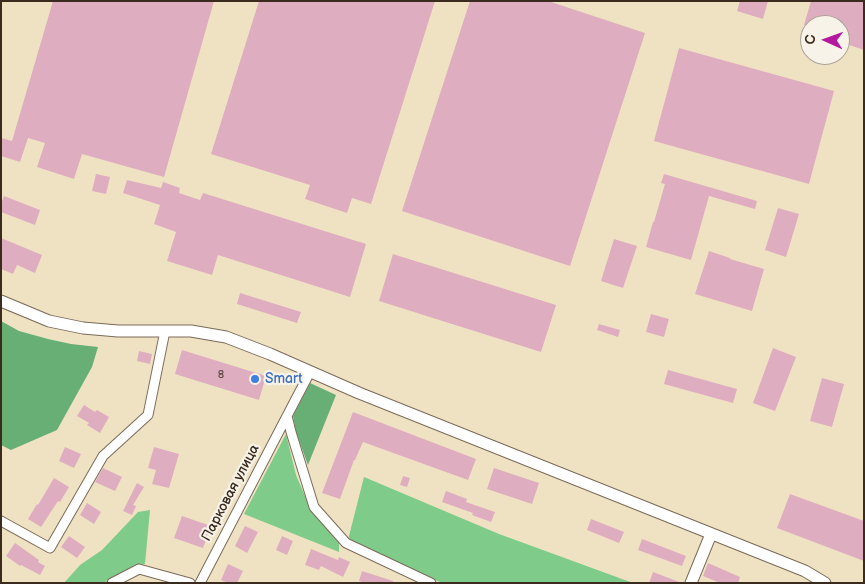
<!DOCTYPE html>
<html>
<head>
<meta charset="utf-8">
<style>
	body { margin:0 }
	#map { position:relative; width:865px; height:584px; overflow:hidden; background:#efe2c3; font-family:"Balsamiq Sans",sans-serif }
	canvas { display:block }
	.frame { position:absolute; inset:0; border:2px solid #3b2a1e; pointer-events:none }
	.north { position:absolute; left:800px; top:15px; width:50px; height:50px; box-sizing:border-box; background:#f7f3e8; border:1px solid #aca397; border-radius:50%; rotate:272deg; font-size:14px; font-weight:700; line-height:20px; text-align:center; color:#3b2a1e }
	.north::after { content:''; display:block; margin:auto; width:18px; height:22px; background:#b5179e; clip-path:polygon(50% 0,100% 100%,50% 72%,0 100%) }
</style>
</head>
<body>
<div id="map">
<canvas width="865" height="584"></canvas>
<div class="frame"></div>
<div class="north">С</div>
</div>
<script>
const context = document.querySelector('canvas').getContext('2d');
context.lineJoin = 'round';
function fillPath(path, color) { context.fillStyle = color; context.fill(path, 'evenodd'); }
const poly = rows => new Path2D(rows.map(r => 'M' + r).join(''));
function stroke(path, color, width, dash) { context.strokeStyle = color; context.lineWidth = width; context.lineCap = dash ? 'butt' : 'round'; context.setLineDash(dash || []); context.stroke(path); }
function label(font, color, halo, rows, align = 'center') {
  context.font = font + ' "Balsamiq Sans",sans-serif'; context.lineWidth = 4.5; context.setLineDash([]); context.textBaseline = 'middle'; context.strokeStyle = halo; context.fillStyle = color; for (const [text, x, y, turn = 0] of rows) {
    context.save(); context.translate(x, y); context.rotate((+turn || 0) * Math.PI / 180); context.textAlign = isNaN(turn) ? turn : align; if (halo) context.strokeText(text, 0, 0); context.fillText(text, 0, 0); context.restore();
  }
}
const green = poly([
	[286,434,296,475,311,510,339,543,339,552,244,514],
	[364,477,499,534,633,583,443,583,424,576,348,540],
	[150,510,145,564,135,565,103,583,64,583,80,565,102,550,138,512]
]);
const forest = poly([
	[1,321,19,331,48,339,71,344,98,347,92,367,57,430,11,450,1,445],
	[310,383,336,395,308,465,296,432,293,416]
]);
const building = poly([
	[53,1,214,1,164,177,82,154,74,179,37,167,45,143,28,138,20,162,1,156,1,138,12,141],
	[259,1,435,1,371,204,352,198,347,213,305,199,310,185,211,154],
	[470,1,548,1,645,33,570,266,402,211],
	[740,1,768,1,763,19,737,11],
	[811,1,864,1,864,50,840,42,840,25,804,25],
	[679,48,834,91,809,184,654,141],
	[96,174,110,177,106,194,92,191],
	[664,174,757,201,755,209,709,196,691,260,646,247,653,222,654,222,665,184,661,183],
	[127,180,161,188,163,182,180,188,179,193,200,200,203,193,366,244,350,297,218,255,212,275,167,261,176,232,154,224,160,205,123,193],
	[4,196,40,210,35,225,1,212,1,204],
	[778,208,799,214,786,257,765,250],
	[1,238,42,255,35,273,17,265,13,274,1,269],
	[614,239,637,246,623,288,601,281],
	[709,251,730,258,730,259,764,269,752,311,695,294],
	[393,254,556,305,541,352,379,301],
	[240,293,301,312,297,323,237,304],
	[651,314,669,319,664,337,646,332],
	[599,324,620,330,618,337,597,330],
	[773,348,796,357,775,411,753,403],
	[182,350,266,376,259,400,175,374],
	[139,351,152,354,150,364,137,361],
	[668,370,737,389,733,403,664,384],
	[822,378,844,384,832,427,810,421],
	[84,405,95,412,97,410,109,417,100,433,87,425,89,423,77,416],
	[353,412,476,459,468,480,363,442,355,460,354,460,340,499,322,493],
	[65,447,81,454,74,468,59,461],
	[154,447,179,454,169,488,152,484,156,470,148,468],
	[103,468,122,477,115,491,95,482],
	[494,468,539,483,532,504,487,489],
	[403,476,410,478,407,487,400,485],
	[54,478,69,487,60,502,58,501,41,527,28,519,37,504,38,505],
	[137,483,144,487,133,505,136,506,132,515,123,511],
	[446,491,467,499,466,502,495,512,491,522,472,515,473,513,442,502],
	[790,494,864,521,864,561,777,528],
	[87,503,101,512,94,524,80,515],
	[182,516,211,526,203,548,174,538],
	[591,519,624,532,619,543,587,530],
	[245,526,258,532,247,553,235,546],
	[69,536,85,547,77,558,61,547],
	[282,536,293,541,287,555,276,550],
	[642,539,686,556,682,566,638,550],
	[15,543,39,560,38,562,45,566,40,575,21,565,20,566,6,556],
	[311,549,338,560,339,557,350,562,343,577,321,566,319,570,305,565],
	[708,563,740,577,738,583,720,583,703,576],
	[228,564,243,571,237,583,228,583,221,580],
	[362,571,393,581,393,583,365,583,359,581],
	[653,572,679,582,678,583,649,583]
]);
const minor = poly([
	[310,372,287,416,291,432,314,507,346,543,431,583],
	[1,521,50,548,103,456,148,415,165,331],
	[112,583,139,569,190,583],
	[200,583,287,416]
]);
const tertiary = poly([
	[1,301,49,321,83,328,118,331,191,331,226,337,270,354,359,393,805,571,825,583],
	[691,583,711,534]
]);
const markers = [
	[255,379,5,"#3f7fe0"]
];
const numberNames = [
	["8",221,375]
];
const shopNames = [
	["Smart",265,379]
];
const streetNames = [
	["Парковая улица",231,493,-62]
];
fillPath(green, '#7fcb89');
fillPath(forest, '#67af75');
fillPath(building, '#dfadc0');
stroke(minor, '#7a6a58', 11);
stroke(tertiary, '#7a6a58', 13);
stroke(minor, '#fff', 9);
stroke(tertiary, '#fff', 11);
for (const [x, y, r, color] of markers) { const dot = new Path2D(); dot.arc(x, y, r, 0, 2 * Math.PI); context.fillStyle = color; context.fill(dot); stroke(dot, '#f7f3e8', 2); }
label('11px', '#644b46', null, numberNames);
label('14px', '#366cbe', '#f7f3e8', shopNames, 'left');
label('14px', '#3b2a1e', '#f7f3e8', streetNames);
</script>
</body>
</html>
